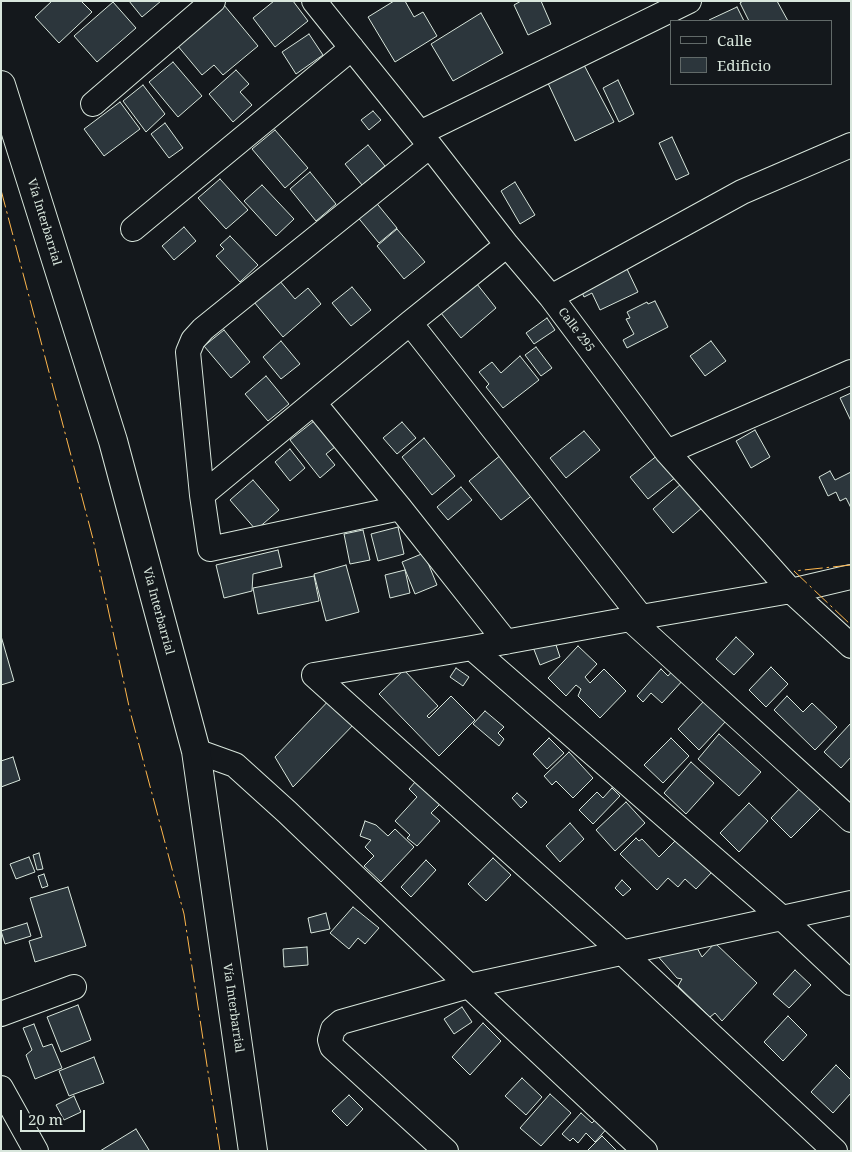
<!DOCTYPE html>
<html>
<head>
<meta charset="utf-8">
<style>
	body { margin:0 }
	#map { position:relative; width:852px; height:1152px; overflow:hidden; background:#14181c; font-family:"Noto Serif",serif }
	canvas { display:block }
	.frame { position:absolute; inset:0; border:2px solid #d8e6dc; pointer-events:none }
	.legend { position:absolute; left:670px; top:20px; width:162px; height:65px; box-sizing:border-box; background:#14181c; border:1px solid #626a69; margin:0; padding:6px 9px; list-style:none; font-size:15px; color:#d8e6dc }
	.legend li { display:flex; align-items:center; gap:10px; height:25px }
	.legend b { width:25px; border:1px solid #626a69 }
	.scale { position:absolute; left:20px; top:1110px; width:65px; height:22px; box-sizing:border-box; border:2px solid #d8e6dc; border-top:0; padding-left:6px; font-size:15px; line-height:18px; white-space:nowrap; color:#d8e6dc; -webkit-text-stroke:4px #14181c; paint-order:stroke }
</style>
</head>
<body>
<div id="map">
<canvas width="852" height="1152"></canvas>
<div class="frame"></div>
<ul class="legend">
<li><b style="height:6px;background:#14181c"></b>Calle</li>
<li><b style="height:14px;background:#2c363c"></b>Edificio</li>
</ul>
<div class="scale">20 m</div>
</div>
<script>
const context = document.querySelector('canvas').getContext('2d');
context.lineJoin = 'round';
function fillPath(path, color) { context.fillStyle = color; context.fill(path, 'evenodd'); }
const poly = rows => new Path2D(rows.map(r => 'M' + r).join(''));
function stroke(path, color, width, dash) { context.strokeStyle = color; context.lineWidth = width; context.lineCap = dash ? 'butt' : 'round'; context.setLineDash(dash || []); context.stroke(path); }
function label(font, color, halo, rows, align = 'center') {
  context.font = font + ' "Noto Serif",serif'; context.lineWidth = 4; context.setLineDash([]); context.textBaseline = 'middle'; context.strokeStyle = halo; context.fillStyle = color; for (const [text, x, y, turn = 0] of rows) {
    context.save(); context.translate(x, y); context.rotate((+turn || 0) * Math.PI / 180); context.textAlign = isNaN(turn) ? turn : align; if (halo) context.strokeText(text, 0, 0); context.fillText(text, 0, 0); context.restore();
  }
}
const building = poly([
	[52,1,81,1,92,12,59,43,35,17,52,1],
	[129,1,161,1,142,17,129,1],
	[274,1,293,1,308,21,275,47,253,18,274,1],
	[394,1,405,1,414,17,423,12,437,36,395,62,368,17,394,1],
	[521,1,541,1,551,24,528,35,514,5,521,1],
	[743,1,777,1,788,21,749,21,740,3,743,1],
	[113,2,136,28,97,62,74,36,113,2],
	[224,5,258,46,223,75,214,65,202,75,177,45,224,5],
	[737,7,744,21,710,21,709,20,737,7],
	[481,13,503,53,453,81,431,44,481,13],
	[309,34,323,55,296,74,282,52,309,34],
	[173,62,202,96,178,117,149,82,173,62],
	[584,65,614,122,575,141,547,81,584,65],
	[236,70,249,84,240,92,252,105,233,122,209,94,236,70],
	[618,80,634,114,619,122,603,88,618,80],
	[143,85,165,114,146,132,123,101,143,85],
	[120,102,140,129,104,156,84,129,120,102],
	[373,111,381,120,369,130,361,120,373,111],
	[165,123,183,148,169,158,151,134,165,123],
	[275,130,308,168,285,188,252,149,275,130],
	[672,137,689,174,676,180,659,143,672,137],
	[368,145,385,166,362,185,345,164,368,145],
	[310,172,336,204,316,221,290,189,310,172],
	[220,179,248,210,226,229,198,198,220,179],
	[515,182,535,215,520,224,501,191,515,182],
	[262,185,294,219,276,236,244,201,262,185],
	[374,200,397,228,379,243,356,215,374,200],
	[184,227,196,241,174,260,162,246,184,227],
	[397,229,425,262,404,279,377,246,397,229],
	[230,236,258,265,240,282,216,256,224,249,220,245,230,236],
	[627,269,638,292,600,310,592,293,584,297,580,288,627,269],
	[473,279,496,308,461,338,437,308,473,279],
	[279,280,295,299,308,288,321,304,283,337,254,302,279,280],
	[352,287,371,310,351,326,332,303,352,287],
	[655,301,668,327,627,348,623,340,634,334,626,319,630,318,627,312,647,302,648,304,655,301],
	[547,318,555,330,534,344,526,333,547,318],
	[224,330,250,362,231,378,204,346,224,330],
	[281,341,300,364,281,379,263,357,281,341],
	[711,341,726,361,705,376,690,356,711,341],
	[536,347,552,368,541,376,525,355,536,347],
	[520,356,539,380,503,408,486,387,489,384,479,372,492,362,501,373,520,356],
	[266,376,289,404,268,421,245,394,266,376],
	[851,393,851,421,840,398,851,393],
	[314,421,335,447,326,454,335,465,320,478,290,440,314,421],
	[402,422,416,438,397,454,383,438,402,422],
	[755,430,770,457,751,468,736,441,755,430],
	[584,431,600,450,566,478,550,458,584,431],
	[424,438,455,476,432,495,402,457,424,438],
	[290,449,305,468,290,481,275,462,290,449],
	[507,450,539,490,501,520,469,481,507,450],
	[658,455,676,477,648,499,630,477,658,455],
	[830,471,835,480,851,472,851,508,846,498,840,501,836,492,828,496,819,477,830,471],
	[253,480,279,510,256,530,230,500,253,480],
	[682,483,703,507,673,533,653,509,682,483],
	[461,487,472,500,448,520,437,507,461,487],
	[398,527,404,554,378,561,371,534,398,527],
	[363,530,370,560,350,564,344,534,363,530],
	[278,550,282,567,253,574,252,591,224,598,216,565,278,550],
	[424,553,437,585,415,594,402,562,424,553],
	[346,565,359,612,326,621,314,574,346,565],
	[405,570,410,593,390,598,385,575,405,570],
	[314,576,319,601,258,614,253,588,314,576],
	[1,636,14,681,1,685,1,636],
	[736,637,754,654,734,675,716,659,736,637],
	[554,639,560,657,540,665,533,647,554,639],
	[578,646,597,664,585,677,590,683,604,669,626,691,600,718,578,696,581,689,576,685,566,696,548,678,578,646],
	[771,667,788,684,766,707,749,690,771,667],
	[456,668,469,677,463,686,450,677,456,668],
	[661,669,668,676,673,670,684,679,662,703,651,693,643,702,637,696,661,669],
	[404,670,438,706,427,716,429,718,451,696,475,720,439,756,379,694,404,670],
	[334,695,359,719,293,787,275,757,334,695],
	[787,696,803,712,812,703,837,727,815,750,774,710,787,696],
	[704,701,726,721,699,750,678,729,704,701],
	[485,711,504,727,498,733,504,739,499,746,473,724,485,711],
	[851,723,851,757,841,768,824,752,851,723],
	[719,734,761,772,739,796,698,759,719,734],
	[549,738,564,753,547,769,533,754,549,738],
	[671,738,689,756,663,783,644,765,671,738],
	[569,752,593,778,573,798,556,781,552,785,544,776,569,752],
	[13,757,20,780,1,787,1,761,13,757],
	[691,762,714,783,686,814,664,793,691,762],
	[422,774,441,803,431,813,440,821,417,846,407,838,410,835,395,821,417,797,409,789,422,774],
	[805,783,826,803,791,838,771,818,805,783],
	[612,788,620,796,593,824,579,810,597,792,603,798,612,788],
	[517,793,527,802,521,808,512,798,517,793],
	[626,802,645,823,615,851,596,830,626,802],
	[749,803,768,821,739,852,720,833,749,803],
	[365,821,376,825,388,836,395,829,414,847,381,882,364,866,374,856,365,847,371,840,360,836,365,821],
	[570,823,584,839,560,862,546,846,570,823],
	[636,838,639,841,642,839,659,857,678,838,712,872,696,889,685,879,678,887,668,878,657,890,620,854,636,838],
	[39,853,43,869,37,870,33,855,39,853],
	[29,857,35,872,16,879,10,864,29,857],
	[493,858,511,875,486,901,468,884,493,858],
	[426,860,436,870,411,897,401,887,426,860],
	[44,874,48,886,42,888,38,876,44,874],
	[622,880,631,889,623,896,615,888,622,880],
	[68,887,86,946,35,962,29,941,42,937,30,898,68,887],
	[353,907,379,928,365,944,358,938,349,949,330,933,353,907],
	[326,913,330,929,311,933,308,918,326,913],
	[27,923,31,936,5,944,1,931,27,923],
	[715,943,757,983,722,1021,715,1013,710,1017,678,986,682,979,677,978,655,953,695,944,702,957,715,943],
	[307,947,308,965,284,967,283,949,307,947],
	[795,970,811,985,789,1008,773,994,795,970],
	[78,1005,91,1040,61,1052,47,1017,78,1005],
	[462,1007,472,1022,454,1034,444,1019,462,1007],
	[788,1016,807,1035,783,1061,764,1042,788,1016],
	[483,1023,501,1041,470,1075,452,1057,483,1023],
	[34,1024,43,1047,52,1044,62,1068,35,1079,26,1055,32,1050,23,1028,34,1024],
	[94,1057,104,1083,69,1096,59,1071,94,1057],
	[836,1065,851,1080,851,1093,833,1113,811,1092,836,1065],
	[522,1078,542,1097,526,1115,505,1096,522,1078],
	[550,1094,571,1113,541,1146,520,1128,550,1094],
	[349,1095,363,1109,347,1126,332,1111,349,1095],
	[74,1096,81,1112,64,1120,56,1105,74,1096],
	[581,1113,592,1123,598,1117,609,1126,595,1142,586,1133,578,1143,573,1138,570,1141,562,1134,581,1113],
	[136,1129,149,1150,147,1151,100,1151,136,1129],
	[602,1136,617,1151,587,1151,602,1136]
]);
const minor = poly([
	[314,1,420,133,507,245,551,297,667,452,791,591,851,646],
	[93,104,213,1],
	[420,133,689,1],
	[133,229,352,48],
	[551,297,742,192,851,145],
	[410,323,641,617],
	[314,403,400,508,506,642],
	[667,452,851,372],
	[202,495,410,323,507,245],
	[400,508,210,549,202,495,188,352,193,340,203,329,430,146],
	[630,619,851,820],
	[472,648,782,918,851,983],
	[314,675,623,953,835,1151],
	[314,675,472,648,641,617,791,591,851,577],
	[196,751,235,765,287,812,469,986,645,1151],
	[1,1014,74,987],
	[1,1088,36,1151],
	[446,1151,332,1047,330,1040,333,1029,341,1022,469,986,851,903]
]);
const major = poly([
	[1,85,113,441,196,751,253,1151]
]);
const power = poly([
	[1,190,93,539,130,711,184,914,220,1151],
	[851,565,794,571,851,625]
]);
const streetNames = [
	["Vía Interbarrial",44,222,73],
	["Calle 295",576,330,53],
	["Vía Interbarrial",158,611,75],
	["Vía Interbarrial",233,1008,82]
];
fillPath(building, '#2c363c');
stroke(building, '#d8e6dc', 1);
stroke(minor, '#d8e6dc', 26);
stroke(major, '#d8e6dc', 30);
stroke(minor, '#14181c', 24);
stroke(major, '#14181c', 28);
stroke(power, '#ffb74d', 1, [18, 4, 2.5, 4]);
label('12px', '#d8e6dc', '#14181c', streetNames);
</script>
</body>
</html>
